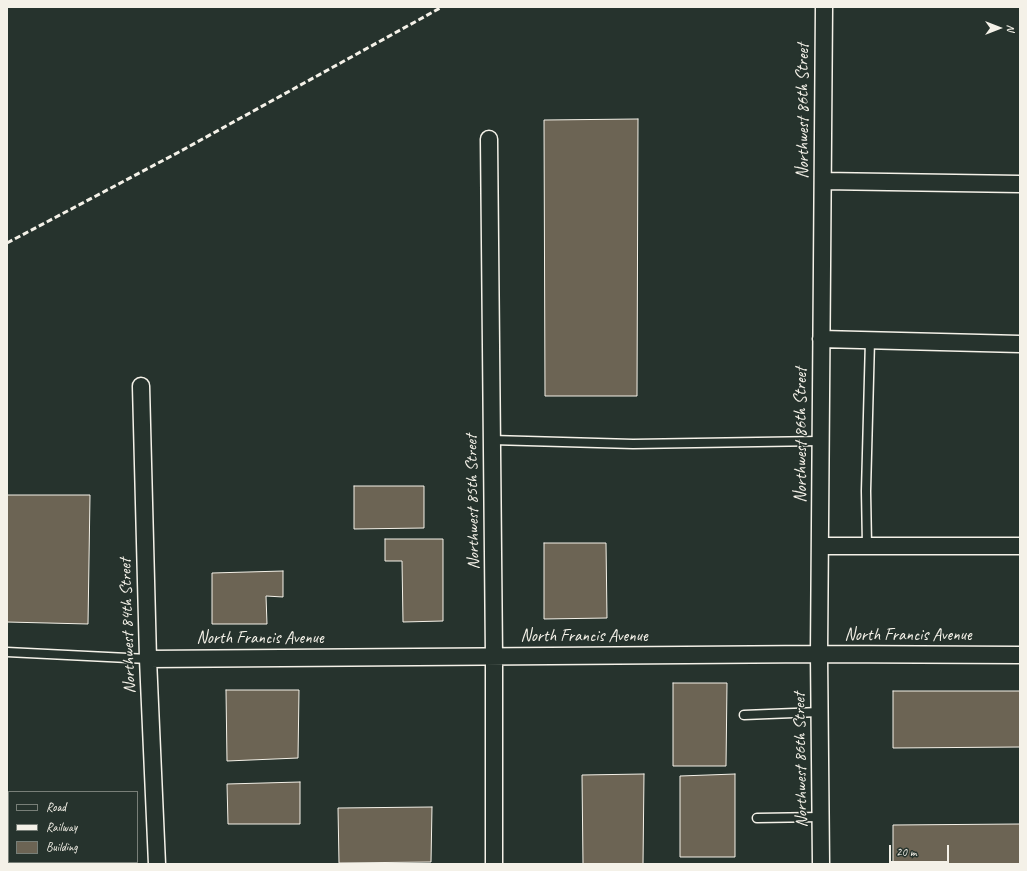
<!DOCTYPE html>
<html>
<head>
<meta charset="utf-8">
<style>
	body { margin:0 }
	#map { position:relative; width:1027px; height:871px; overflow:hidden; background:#26332d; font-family:Caveat,sans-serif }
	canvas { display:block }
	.frame { position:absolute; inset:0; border:8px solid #f4f1e8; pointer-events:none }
	.legend { position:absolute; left:8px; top:791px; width:130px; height:72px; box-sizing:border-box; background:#26332d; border:1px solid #787f78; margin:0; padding:5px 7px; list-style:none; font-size:12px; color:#f4f1e8 }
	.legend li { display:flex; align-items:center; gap:8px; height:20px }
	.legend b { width:20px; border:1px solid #787f78 }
	.north { position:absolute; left:979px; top:8px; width:40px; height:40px; -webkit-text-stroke:3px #26332d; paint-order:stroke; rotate:90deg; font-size:11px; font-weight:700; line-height:16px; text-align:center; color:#f4f1e8 }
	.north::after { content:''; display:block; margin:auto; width:14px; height:18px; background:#f4f1e8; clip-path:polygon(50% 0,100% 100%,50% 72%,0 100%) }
	.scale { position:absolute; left:889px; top:845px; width:60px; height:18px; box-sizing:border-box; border:2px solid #f4f1e8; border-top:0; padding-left:5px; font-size:12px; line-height:14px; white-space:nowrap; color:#f4f1e8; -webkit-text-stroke:3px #26332d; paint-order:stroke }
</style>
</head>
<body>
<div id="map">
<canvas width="1027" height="871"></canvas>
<div class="frame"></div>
<ul class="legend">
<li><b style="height:5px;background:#26332d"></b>Road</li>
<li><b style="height:5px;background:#f4f1e8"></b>Railway</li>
<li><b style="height:11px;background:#6c6454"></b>Building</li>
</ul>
<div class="north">N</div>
<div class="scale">20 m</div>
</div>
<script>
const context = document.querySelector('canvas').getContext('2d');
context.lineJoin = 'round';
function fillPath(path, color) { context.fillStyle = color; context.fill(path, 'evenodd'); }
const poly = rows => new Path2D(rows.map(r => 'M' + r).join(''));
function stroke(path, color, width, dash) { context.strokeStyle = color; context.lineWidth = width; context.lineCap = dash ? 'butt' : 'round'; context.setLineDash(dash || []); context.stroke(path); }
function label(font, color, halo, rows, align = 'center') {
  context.font = font + ' Caveat,sans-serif'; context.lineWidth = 3; context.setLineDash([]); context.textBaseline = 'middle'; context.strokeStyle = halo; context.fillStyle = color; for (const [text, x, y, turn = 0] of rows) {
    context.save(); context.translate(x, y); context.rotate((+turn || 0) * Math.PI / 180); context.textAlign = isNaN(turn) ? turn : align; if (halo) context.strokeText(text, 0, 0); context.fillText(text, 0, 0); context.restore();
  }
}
const building = poly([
	[638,119,637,396,545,396,544,120,638,119],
	[354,486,424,486,424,528,354,529,354,486],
	[7,495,90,495,88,624,7,622,7,495],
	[385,539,443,539,443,621,403,622,402,561,385,561,385,539],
	[544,543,606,543,607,618,544,619,544,543],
	[283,571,283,597,266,596,267,624,212,624,212,573,283,571],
	[673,683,727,683,726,766,673,766,673,683],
	[226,690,299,690,298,758,227,761,226,690],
	[893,691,1020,691,1020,747,893,748,893,691],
	[644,774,643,864,583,864,582,775,644,774],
	[735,774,735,857,680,857,680,776,735,774],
	[300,782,300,824,228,824,227,784,300,782],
	[432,807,431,862,339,863,338,808,432,807],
	[1020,824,1020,864,893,864,893,825,1020,824]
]);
const service = poly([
	[492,440,633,444,820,441],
	[867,546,866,491,870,340],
	[7,652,148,659],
	[744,715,819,712],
	[757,818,821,817]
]);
const minor = poly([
	[489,139,494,657,494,864],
	[823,181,1020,184],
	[821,339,1020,344],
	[141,386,148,659,157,864],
	[820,546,1020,546],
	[148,659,819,654,1020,655],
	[821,864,819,654,824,7]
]);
const rail = poly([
	[7,243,179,152,442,7]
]);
const streetNames = [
	["Northwest 86th Street",804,111,-90],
	["Northwest 86th Street",802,435,-90],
	["Northwest 85th Street",473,502,-91],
	["Northwest 84th Street",128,626,-92],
	["North Francis Avenue",908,636],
	["North Francis Avenue",584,637],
	["North Francis Avenue",260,639],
	["Northwest 86th Street",801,760,-91]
];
fillPath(building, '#6c6454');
stroke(building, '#f4f1e8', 1);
stroke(service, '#f4f1e8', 11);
stroke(minor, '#f4f1e8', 19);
stroke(service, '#26332d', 8);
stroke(minor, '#26332d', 16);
stroke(rail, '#f4f1e8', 3, [6, 3]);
label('17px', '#f4f1e8', '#26332d', streetNames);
</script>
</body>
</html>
